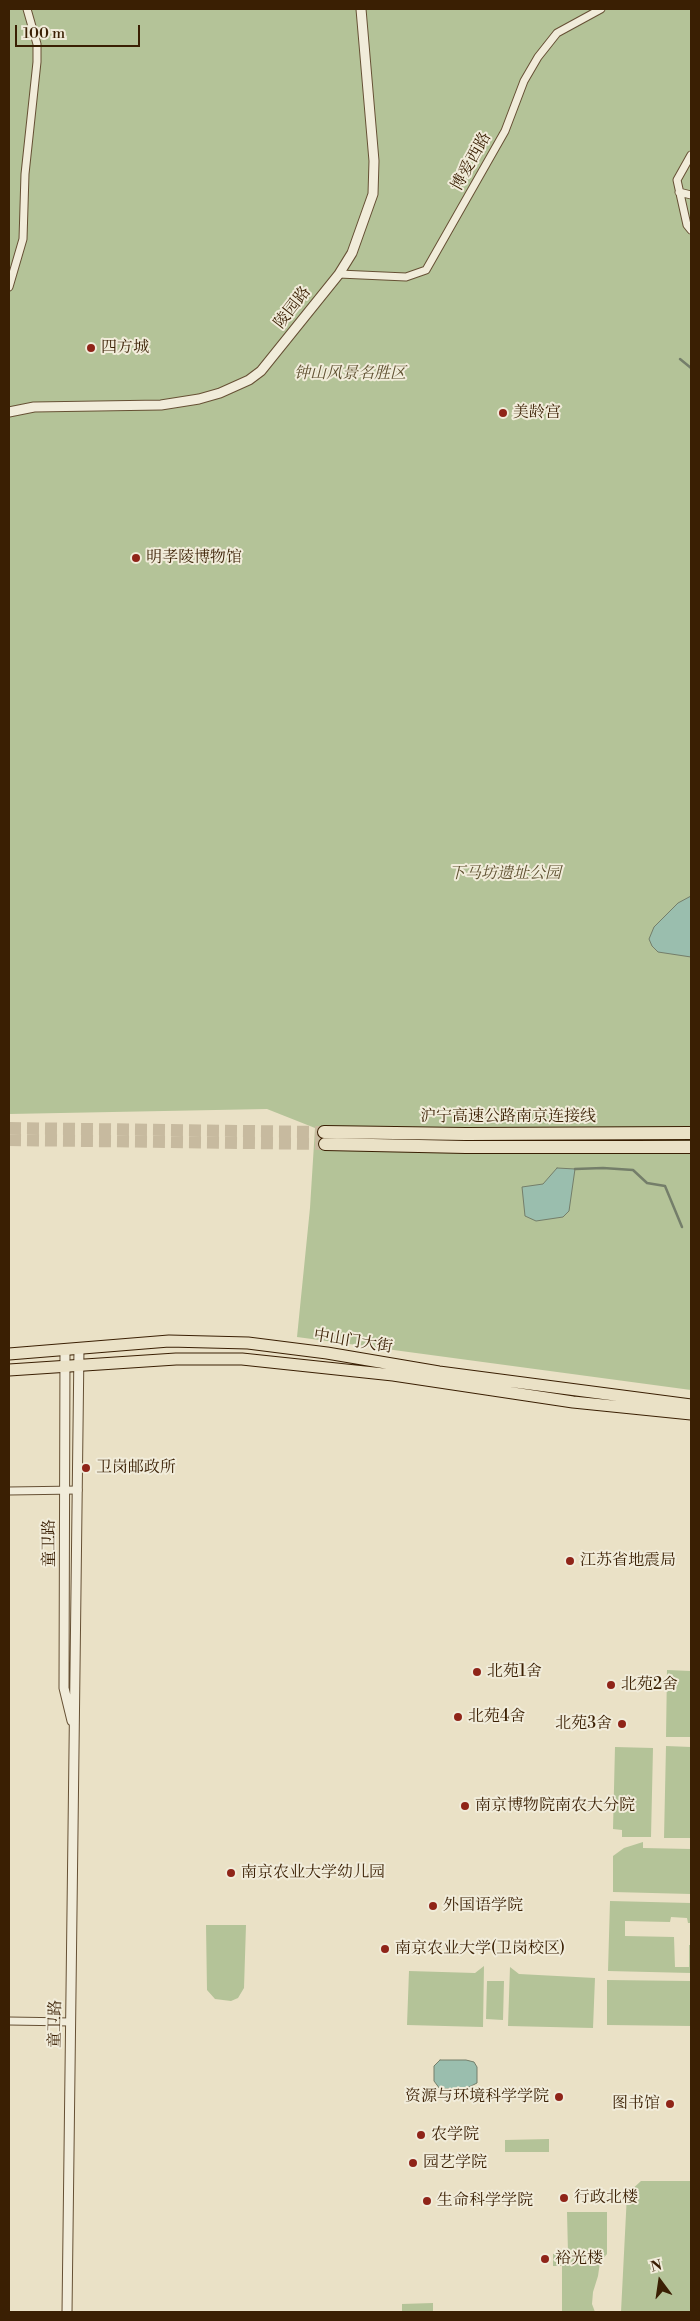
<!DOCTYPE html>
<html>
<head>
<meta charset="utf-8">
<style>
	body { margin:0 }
	#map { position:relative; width:700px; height:2321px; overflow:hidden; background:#eae1c6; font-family:"Libre Bodoni",serif }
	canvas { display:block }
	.frame { position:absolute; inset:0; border:10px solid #3a1f03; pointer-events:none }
	.north { position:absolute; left:635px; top:2256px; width:50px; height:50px; -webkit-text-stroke:4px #f1ecda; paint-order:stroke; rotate:346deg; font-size:14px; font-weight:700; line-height:20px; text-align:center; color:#3a1f03 }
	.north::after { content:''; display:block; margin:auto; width:18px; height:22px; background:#3a1f03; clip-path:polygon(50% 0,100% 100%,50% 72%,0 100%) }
	.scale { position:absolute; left:15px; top:25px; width:125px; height:22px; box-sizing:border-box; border:2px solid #3a1f03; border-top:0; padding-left:6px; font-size:15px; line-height:18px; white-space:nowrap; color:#3a1f03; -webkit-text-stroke:4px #f1ecda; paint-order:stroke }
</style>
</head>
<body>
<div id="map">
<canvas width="700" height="2321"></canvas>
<div class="frame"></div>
<div class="north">N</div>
<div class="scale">100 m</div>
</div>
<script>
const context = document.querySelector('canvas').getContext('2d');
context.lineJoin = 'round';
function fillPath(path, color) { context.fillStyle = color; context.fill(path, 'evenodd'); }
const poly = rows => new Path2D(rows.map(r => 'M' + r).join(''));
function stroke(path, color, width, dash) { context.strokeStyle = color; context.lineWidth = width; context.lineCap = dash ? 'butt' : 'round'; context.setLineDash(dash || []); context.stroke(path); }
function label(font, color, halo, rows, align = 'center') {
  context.font = font + ' "Libre Bodoni","Noto Serif SC",serif'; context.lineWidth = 4; context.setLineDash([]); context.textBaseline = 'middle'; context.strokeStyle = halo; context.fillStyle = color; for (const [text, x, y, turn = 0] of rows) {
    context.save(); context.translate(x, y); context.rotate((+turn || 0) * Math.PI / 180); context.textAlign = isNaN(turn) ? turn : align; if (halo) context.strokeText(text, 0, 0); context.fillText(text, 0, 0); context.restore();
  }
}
const green = poly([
	[9,9,691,9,691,1390,297,1337,310,1208,315,1128,267,1109,9,1114],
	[667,1670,691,1671,691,1737,666,1737],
	[666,1746,691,1747,691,1838,664,1838],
	[615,1747,653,1748,651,1837,622,1837,622,1830,613,1829],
	[643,1842,643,1848,691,1849,691,1894,613,1892,613,1856,624,1848],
	[610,1901,691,1903,691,1923,688,1923,687,1918,671,1917,670,1922,625,1921,625,1936,674,1937,675,1967,689,1967,689,1945,691,1945,691,1973,608,1971],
	[206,1925,246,1925,244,1988,238,1998,231,2001,215,1999,207,1990],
	[484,1966,483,2027,407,2025,409,1971,475,1973],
	[510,1967,519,1974,595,1978,593,2028,508,2026],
	[607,1980,691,1981,691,2026,607,2025],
	[487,1981,504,1981,503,2020,486,2019],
	[549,2139,549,2152,505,2152,505,2140],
	[641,2181,691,2181,691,2312,621,2312,627,2194],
	[567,2212,607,2212,607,2254,600,2262,598,2276,593,2292,592,2304,595,2312,562,2312,562,2266,553,2266,553,2254,568,2253],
	[433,2303,433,2312,402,2312,402,2304]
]);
const water = poly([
	[691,896,691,957,658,952,652,946,649,939,654,927,678,903,691,896],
	[557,1168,575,1169,569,1211,563,1217,536,1221,525,1216,522,1187,543,1184,557,1168],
	[440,2060,466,2060,474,2062,477,2067,477,2083,467,2088,440,2089,434,2081,434,2066,440,2060]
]);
const stream = poly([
	[680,359,691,368],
	[575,1169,603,1168,633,1170,647,1183,665,1186,682,1227]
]);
const trunkTunnel = poly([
	[9,1128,324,1132],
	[9,1140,325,1144]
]);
const minor = poly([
	[691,155,677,180,687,225,691,230],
	[679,192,691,195],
	[339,274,406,277,426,270,505,131,524,81,538,57,557,33,601,9],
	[9,287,23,239,25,174,37,62,37,44,27,9],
	[9,1491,78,1490],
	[9,2021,71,2022]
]);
const tertiary = poly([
	[9,412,34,407,161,405,199,399,220,393,249,380,261,371,339,274,352,253,373,194,374,161,361,9],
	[65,1349,64,1688,72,1721],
	[67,2312,79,1348]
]);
const primary = poly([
	[9,1354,169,1341,248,1343,327,1353,439,1372,691,1405],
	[9,1370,176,1359,242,1359,393,1375,573,1402,691,1414]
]);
const trunk = poly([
	[324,1132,466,1134,691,1133],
	[325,1144,466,1147,691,1147]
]);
const markers = [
	[91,348,5,"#8f2418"],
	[503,413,5,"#8f2418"],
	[136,558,5,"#8f2418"],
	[86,1468,5,"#8f2418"],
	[570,1561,5,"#8f2418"],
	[477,1672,5,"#8f2418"],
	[611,1685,5,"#8f2418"],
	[458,1717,5,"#8f2418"],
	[622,1724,5,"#8f2418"],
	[465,1806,5,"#8f2418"],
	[231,1873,5,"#8f2418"],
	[433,1906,5,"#8f2418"],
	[385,1949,5,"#8f2418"],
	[559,2097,5,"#8f2418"],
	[670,2104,5,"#8f2418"],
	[421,2135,5,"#8f2418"],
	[413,2163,5,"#8f2418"],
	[564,2198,5,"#8f2418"],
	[427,2201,5,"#8f2418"],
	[545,2259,5,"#8f2418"]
];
const streetNames = [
	["博爱西路",472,162,-61],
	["陵园路",293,308,-52],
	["沪宁高速公路南京连接线",508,1117],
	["中山门大街",353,1342,9],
	["童卫路",50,1543,-90],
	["童卫路",56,2024,-89]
];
const poiNames = [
	["四方城",101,348],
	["美龄宫",513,413],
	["明孝陵博物馆",146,558],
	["卫岗邮政所",96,1468],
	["江苏省地震局",580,1561],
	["北苑1舍",487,1672],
	["北苑2舍",621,1685],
	["北苑4舍",468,1717],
	["北苑3舍",612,1724,"right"],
	["南京博物院南农大分院",475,1806],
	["南京农业大学幼儿园",241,1873],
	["外国语学院",443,1906],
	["南京农业大学(卫岗校区)",395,1949],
	["资源与环境科学学院",549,2097,"right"],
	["图书馆",660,2104,"right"],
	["农学院",431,2135],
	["园艺学院",423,2163],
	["行政北楼",574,2198],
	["生命科学学院",437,2201],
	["裕光楼",555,2259]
];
const parkNames = [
	["钟山风景名胜区",350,374],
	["下马坊遗址公园",505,874]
];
fillPath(green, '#b4c398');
fillPath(water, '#9abeae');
stroke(water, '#747e6a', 1);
stroke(stream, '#747e6a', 2.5);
stroke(trunkTunnel, '#c7ba9f', 12, [12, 6]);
stroke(minor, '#665034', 9);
stroke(tertiary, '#665034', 11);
stroke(primary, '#3a1f03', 13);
stroke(trunk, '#3a1f03', 14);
stroke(minor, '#f1ecda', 7);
stroke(tertiary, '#f1ecda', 9);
stroke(primary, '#eae1c6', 11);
stroke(trunk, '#eae1c6', 12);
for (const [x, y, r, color] of markers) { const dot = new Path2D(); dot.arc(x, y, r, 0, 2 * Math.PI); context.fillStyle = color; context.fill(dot); stroke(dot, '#f1ecda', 2); }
label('16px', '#3a1f03', '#f1ecda', streetNames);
label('16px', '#3a1f03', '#f1ecda', poiNames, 'left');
label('italic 16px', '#5f5030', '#f1ecda', parkNames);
</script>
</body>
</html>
